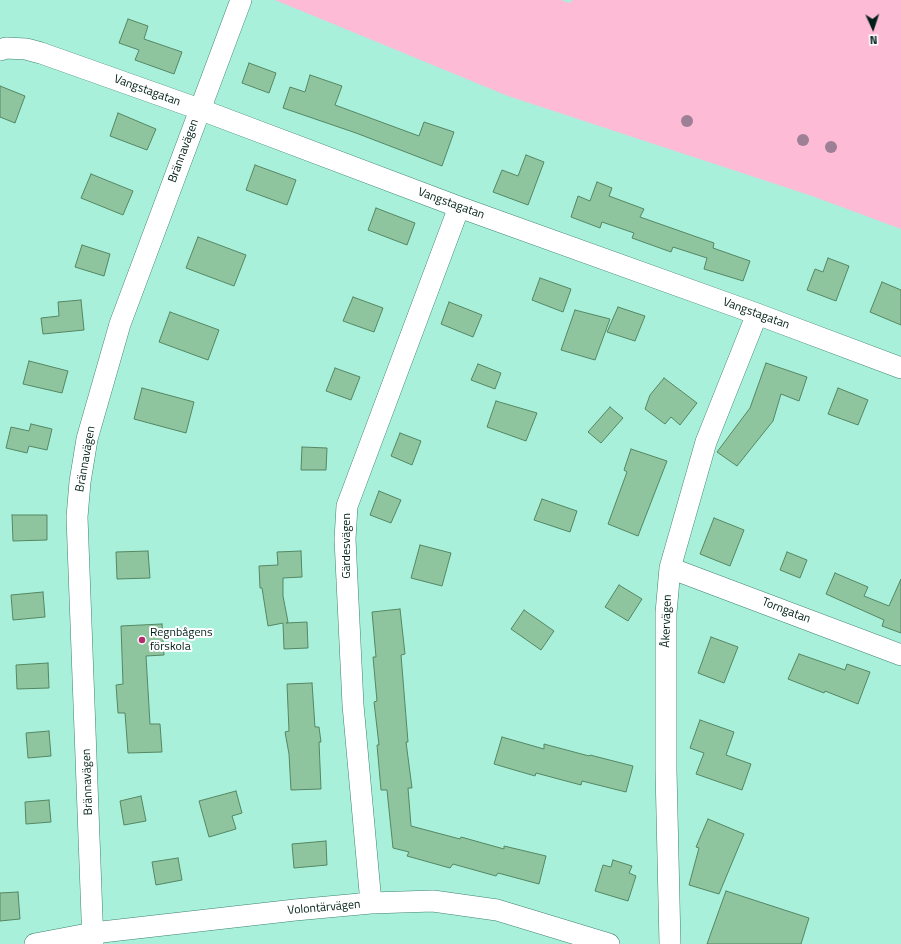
<!DOCTYPE html>
<html>
<head>
<meta charset="utf-8">
<style>
	body { margin:0 }
	#map { position:relative; width:901px; height:944px; overflow:hidden; background:#a8f0da; font-family:"Titillium Web",sans-serif }
	canvas { display:block }
	.north { position:absolute; left:853px; top:8px; width:40px; height:40px; -webkit-text-stroke:3px #fff; paint-order:stroke; rotate:177deg; font-size:11px; font-weight:700; line-height:16px; text-align:center; color:#011f17 }
	.north::after { content:''; display:block; margin:auto; width:14px; height:18px; background:#011f17; clip-path:polygon(50% 0,100% 100%,50% 72%,0 100%) }
</style>
</head>
<body>
<div id="map">
<canvas width="901" height="944"></canvas>
<div class="north">N</div>
</div>
<script>
const context = document.querySelector('canvas').getContext('2d');
context.lineJoin = 'round';
function fillPath(path, color) { context.fillStyle = color; context.fill(path, 'evenodd'); }
const poly = rows => new Path2D(rows.map(r => 'M' + r).join(''));
function stroke(path, color, width, dash) { context.strokeStyle = color; context.lineWidth = width; context.lineCap = dash ? 'butt' : 'round'; context.setLineDash(dash || []); context.stroke(path); }
function label(font, color, halo, rows, align = 'center') {
  context.font = font + ' "Titillium Web",sans-serif'; context.lineWidth = 4; context.setLineDash([]); context.textBaseline = 'middle'; context.strokeStyle = halo; context.fillStyle = color; for (const [text, x, y, turn = 0] of rows) {
    context.save(); context.translate(x, y); context.rotate((+turn || 0) * Math.PI / 180); context.textAlign = isNaN(turn) ? turn : align; if (halo) context.strokeText(text, 0, 0); context.fillText(text, 0, 0); context.restore();
  }
}
const green = poly([
	[275,0,561,0,570,3,572,0,901,0,901,229,812,196,508,96]
]);
const building = poly([
	[128,19,148,26,144,39,182,52,174,74,135,60,139,50,119,43,128,19],
	[249,63,276,73,269,93,242,83,249,63],
	[310,75,342,86,335,105,419,136,424,122,454,132,442,166,356,133,283,108,290,87,305,92,310,75],
	[0,86,25,96,15,123,0,117,0,86],
	[118,113,156,129,147,150,110,136,118,113],
	[526,155,544,162,528,205,493,192,502,170,518,176,526,155],
	[255,165,296,180,287,205,246,190,255,165],
	[91,174,133,191,123,215,81,198,91,174],
	[597,182,612,188,609,196,644,209,640,217,714,243,713,248,750,261,743,281,704,269,707,258,673,247,671,252,632,238,634,233,602,222,600,228,571,217,578,196,590,201,597,182],
	[376,208,415,223,407,245,368,230,376,208],
	[198,237,246,255,234,286,186,268,198,237],
	[82,245,110,254,104,276,75,267,82,245],
	[828,258,849,266,836,301,807,290,815,269,823,272,828,258],
	[540,278,571,289,563,312,532,300,540,278],
	[882,282,901,290,901,325,870,312,882,282],
	[353,297,383,308,374,332,343,321,353,297],
	[81,300,84,330,43,334,41,318,59,316,58,302,81,300],
	[449,302,482,315,473,337,441,324,449,302],
	[618,307,645,316,635,341,607,332,618,307],
	[575,310,610,319,595,360,561,350,575,310],
	[170,312,219,330,208,360,159,342,170,312],
	[29,361,68,371,62,393,23,384,29,361],
	[766,363,807,377,799,401,781,394,773,421,737,466,717,452,750,408,766,363],
	[478,364,501,373,495,389,471,380,478,364],
	[335,368,360,377,351,400,326,391,335,368],
	[664,378,697,403,680,425,671,417,665,424,645,409,650,395,664,378],
	[142,388,194,402,186,433,134,419,142,388],
	[838,388,868,400,858,425,828,414,838,388],
	[496,401,537,413,526,441,487,427,496,401],
	[610,407,623,418,601,443,588,432,610,407],
	[31,424,52,429,47,450,29,446,27,453,6,448,11,427,29,431,31,424],
	[400,433,421,441,412,465,391,456,400,433],
	[302,447,327,448,326,470,301,470,302,447],
	[631,449,667,461,638,536,608,524,627,472,624,470,631,449],
	[379,491,401,500,391,523,370,515,379,491],
	[542,499,577,511,570,532,534,520,542,499],
	[12,515,47,515,47,540,13,541,12,515],
	[714,518,744,530,730,566,700,554,714,518],
	[420,545,451,553,442,586,411,578,420,545],
	[148,551,150,578,117,579,116,552,148,551],
	[301,551,302,577,283,578,283,596,288,622,286,623,307,622,308,648,284,649,283,623,268,626,262,588,260,588,259,566,278,565,277,552,301,551],
	[787,552,807,560,800,578,780,570,787,552],
	[835,573,868,587,864,596,889,606,901,579,901,633,882,626,884,620,826,594,835,573],
	[619,585,642,599,628,621,605,607,619,585],
	[43,592,45,617,13,620,11,595,43,592],
	[400,609,405,654,401,655,408,742,406,742,412,788,408,788,411,826,460,839,461,837,504,849,504,846,546,856,539,884,498,873,496,876,453,864,450,868,407,856,409,852,393,848,387,790,381,790,377,745,379,745,374,702,377,701,373,657,376,657,372,612,400,609],
	[524,610,554,631,541,650,511,629,524,610],
	[162,624,164,655,146,656,150,724,160,724,162,752,128,753,125,713,118,713,116,685,123,684,121,626,162,624],
	[711,637,738,647,724,683,698,673,711,637],
	[799,654,845,670,847,664,870,672,858,704,825,691,824,693,788,679,799,654],
	[48,663,49,688,17,689,16,665,48,663],
	[312,683,315,727,319,727,321,742,319,742,321,789,291,790,289,754,285,732,289,731,287,684,312,683],
	[700,720,734,732,726,755,751,764,742,790,696,774,704,753,690,748,700,720],
	[49,731,51,756,28,758,26,733,49,731],
	[502,737,544,749,544,744,589,756,590,755,633,766,626,792,582,781,581,785,536,773,535,776,494,764,502,737],
	[236,791,242,813,232,816,236,829,209,837,199,801,236,791],
	[141,796,146,821,124,825,120,801,141,796],
	[49,800,51,822,26,824,25,802,49,800],
	[708,819,744,834,719,894,689,885,699,848,696,847,708,819],
	[326,841,327,865,294,868,292,844,326,841],
	[178,858,182,880,156,885,152,862,178,858],
	[613,860,632,866,629,873,636,876,628,901,595,891,603,865,611,867,613,860],
	[726,891,809,918,801,944,707,944,726,891],
	[18,892,20,919,0,921,0,893,18,892]
]);
const street = poly([
	[0,50,6,48,26,49,41,53,199,109,459,207,757,314,901,368],
	[670,568,901,655],
	[371,903,353,705,345,539,347,506,459,207],
	[35,944,93,933,295,910,371,903,433,901,497,910,609,944],
	[93,944,77,517,80,482,87,439,120,324,241,0],
	[670,944,666,770,666,613,670,568,706,442,757,314]
]);
const trees = [
	[687,121],
	[803,140],
	[831,147]
];
const markers = [
	[142,640,4,"#b22c72"]
];
const streetNames = [
	["Vangstagatan",147,91,20],
	["Brännavägen",184,151,-70],
	["Vangstagatan",451,204,20],
	["Vangstagatan",756,314,20],
	["Brännavägen",86,459,-80],
	["Gärdesvägen",347,546,-90],
	["Torngatan",786,611,21],
	["Åkervägen",667,621,-88],
	["Brännavägen",88,782,-92],
	["Volontärvägen",324,908,-5]
];
const poiNames = [
	["Regnbågens",150,633],
	["förskola",150,647]
];
fillPath(green, '#febbd5');
fillPath(building, '#8ec49e');
stroke(building, '#548764', 1);
stroke(street, '#3d8370', 22);
stroke(street, '#fff', 21);
context.fillStyle = '#9d7f96';
for (const [x, y] of trees) { context.beginPath(); context.arc(x, y, 6, 0, 2 * Math.PI); context.fill(); }
for (const [x, y, r, color] of markers) { const dot = new Path2D(); dot.arc(x, y, r, 0, 2 * Math.PI); context.fillStyle = color; context.fill(dot); stroke(dot, '#fff', 1.5); }
label('12px', '#011f17', '#fff', streetNames);
label('12px', '#011f17', '#fff', poiNames, 'left');
</script>
</body>
</html>
